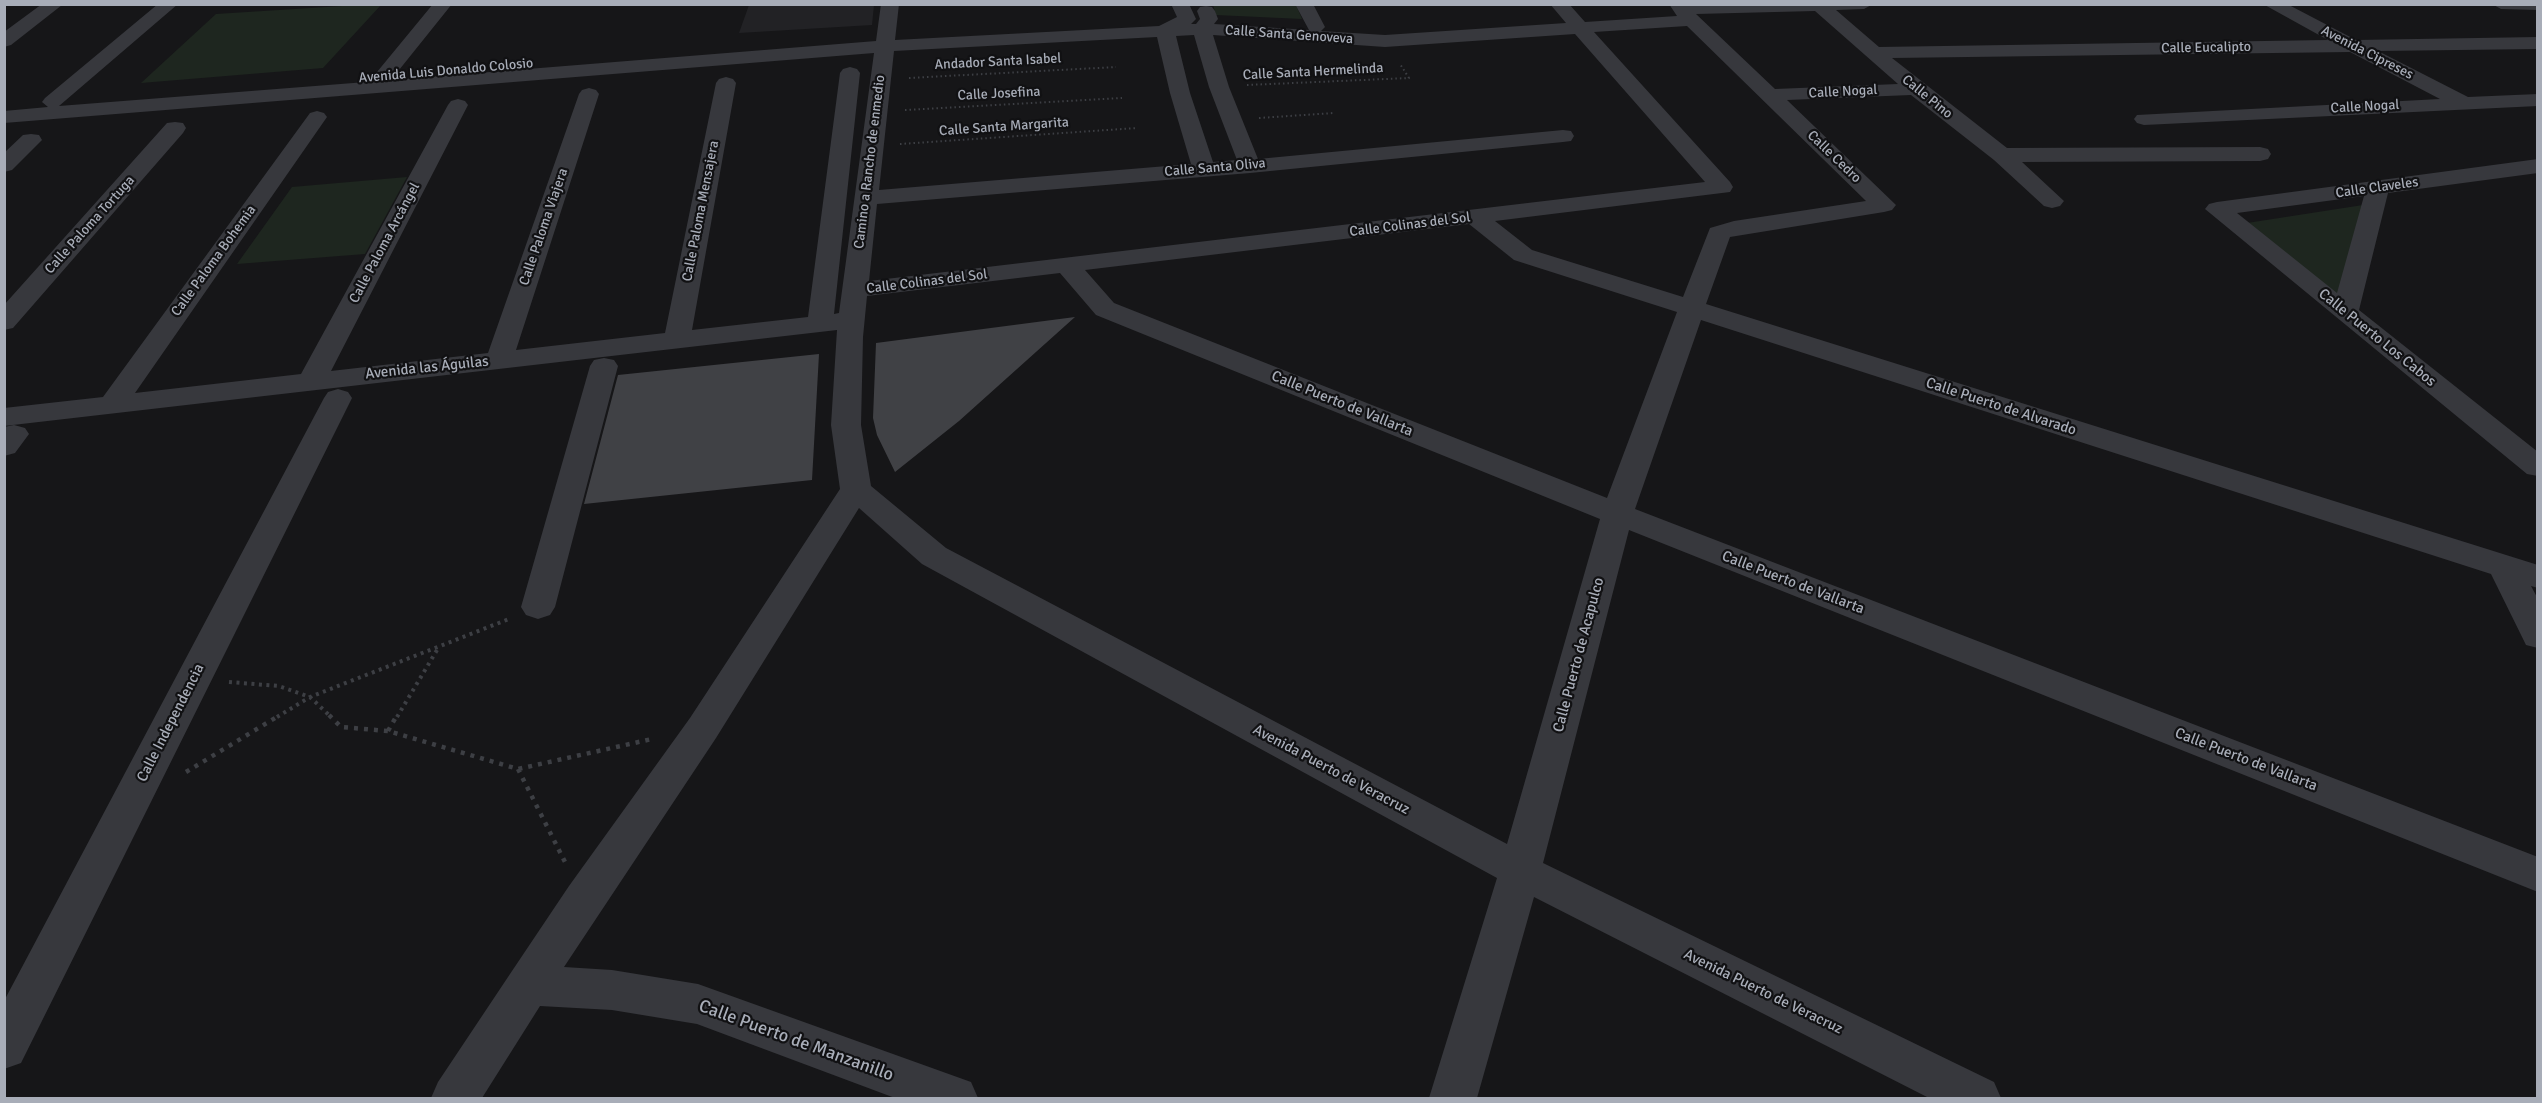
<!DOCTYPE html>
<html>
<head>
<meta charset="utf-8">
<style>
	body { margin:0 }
	#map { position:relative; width:2542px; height:1103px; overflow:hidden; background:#161618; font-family:Signika,sans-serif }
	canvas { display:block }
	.frame { position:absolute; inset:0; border:6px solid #a8adb8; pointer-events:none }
</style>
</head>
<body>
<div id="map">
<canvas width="2542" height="1103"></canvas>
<div class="frame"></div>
</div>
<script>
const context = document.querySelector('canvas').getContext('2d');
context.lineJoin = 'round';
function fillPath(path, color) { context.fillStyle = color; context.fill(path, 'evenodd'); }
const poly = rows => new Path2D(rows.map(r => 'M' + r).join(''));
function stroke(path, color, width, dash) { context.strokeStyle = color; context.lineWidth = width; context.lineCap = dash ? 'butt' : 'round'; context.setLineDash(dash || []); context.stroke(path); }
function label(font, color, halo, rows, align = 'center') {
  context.font = font + ' Signika,sans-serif'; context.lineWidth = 4.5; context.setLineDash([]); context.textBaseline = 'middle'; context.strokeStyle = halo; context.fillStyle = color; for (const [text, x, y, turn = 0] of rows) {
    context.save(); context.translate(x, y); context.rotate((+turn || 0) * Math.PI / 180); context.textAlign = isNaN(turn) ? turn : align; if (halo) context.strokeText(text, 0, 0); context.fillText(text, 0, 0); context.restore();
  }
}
const built = poly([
	[749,5,755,4,874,5,872,25,739,33]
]);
const green = poly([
	[358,5,381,5,323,68,141,83,216,14],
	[1213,5,1296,5,1302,19,1216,15],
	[407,177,365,254,237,264,292,187],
	[2363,205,2338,299,2247,223]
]);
const building = poly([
	[1075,317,959,421,895,472,877,435,873,418,876,343],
	[819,354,812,480,584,504,618,375]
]);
const pathFar2 = poly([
	[909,78,1116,67],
	[1247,85,1409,78,1400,64],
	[905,110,1122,98],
	[1259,118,1334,113],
	[900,144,1137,128]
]);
const pathFar1 = poly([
	[229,682,279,686,310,697,331,717],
	[277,717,310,697,509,619],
	[397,717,437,650]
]);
const path = poly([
	[329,715,341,727,388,731,518,769,652,739],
	[388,731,397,715],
	[518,769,566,864],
	[186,772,280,715]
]);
const minor = poly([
	[42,4,62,5,11,45,4,47,4,32,42,4],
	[158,4,178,4,59,106,379,81,374,76,377,72,433,4,452,4,391,80,876,41,881,4,899,4,895,40,1159,26,1177,17,1171,4,1189,4,1196,19,1191,24,1196,24,1200,19,1197,11,1200,7,1206,6,1212,7,1215,11,1218,19,1214,24,1309,30,1295,4,1313,4,1325,27,1321,31,1385,35,1566,23,1550,4,1569,4,1585,22,1677,16,1669,4,1873,4,1864,9,1836,10,1879,47,2328,40,2263,4,2287,4,2356,40,2538,37,2538,49,2378,51,2468,97,2538,94,2538,106,2144,125,2137,123,2134,119,2137,115,2440,99,2350,52,1892,58,2007,148,2260,147,2268,149,2271,154,2268,159,2260,161,2022,162,2064,201,2060,206,2052,208,2044,206,1994,160,1911,95,1787,100,1896,205,1892,210,1884,212,1730,237,1706,304,2538,565,2538,588,2531,586,2538,599,2538,648,2526,645,2491,574,1701,320,1635,509,2538,857,2538,892,1629,530,1543,863,1994,1082,2001,1098,1929,1098,1534,897,1477,1098,1429,1098,1497,878,922,564,859,508,716,738,564,967,612,970,698,984,971,1082,978,1098,895,1098,697,1024,612,1010,540,1006,482,1098,431,1098,438,1082,512,971,569,886,690,718,840,489,831,425,837,330,4,426,4,408,103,397,310,113,317,111,324,113,327,117,135,393,301,374,448,105,451,101,458,99,465,101,468,105,331,371,488,353,579,94,582,90,589,88,596,90,599,94,516,350,665,333,716,83,719,79,726,77,733,79,736,83,692,330,808,317,840,73,843,69,850,67,857,69,860,73,834,314,839,313,874,53,4,123,4,111,48,107,42,102,45,98,158,4],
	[1815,11,1898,84,1775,89,1696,14,1815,11],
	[1687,26,1866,201,1734,221,1710,228,1683,297,1532,250,1495,221,1730,192,1733,187,1730,182,1594,32,1687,26],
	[1575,34,1705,182,869,281,877,204,1250,173,1563,142,1571,141,1574,136,1571,131,1563,130,1258,159,1229,87,1213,35,1385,47,1575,34],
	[1194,35,1209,87,1237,160,1213,162,1190,93,1176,36,1194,35],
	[1157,37,1170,93,1191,164,879,190,894,51,1157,37],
	[1469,224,1514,260,1677,312,1607,498,1114,303,1085,270,1469,224],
	[1060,273,1096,315,1600,519,1507,844,946,548,871,486,861,425,863,337,867,296,1060,273],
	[2492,4,2538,4,2538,10,2501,9,2492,4],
	[175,122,183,123,186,128,183,133,13,328,4,330,4,305,167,123,175,122],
	[31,134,39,135,42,140,12,170,4,172,4,153,23,135,31,134],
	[2538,159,2538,173,2388,193,2359,310,2538,452,2538,476,2527,474,2205,209,2209,204,2217,202,2538,159],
	[2364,196,2337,293,2237,213,2364,196],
	[604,358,614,360,618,366,555,607,550,615,538,619,526,615,521,607,590,366,594,360,604,358],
	[338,389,348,392,352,398,21,1063,4,1069,4,1001,324,398,328,392,338,389],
	[14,425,25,428,29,434,15,453,4,456,4,427,14,425]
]);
const farStreetnames = [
	["Calle Santa Genoveva",1289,35,4],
	["Calle Eucalipto",2206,48,-1],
	["Avenida Cipreses",2367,53,27],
	["Andador Santa Isabel",998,62,-3],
	["Avenida Luis Donaldo Colosio",446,71,-5],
	["Calle Santa Hermelinda",1313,72,-3],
	["Calle Nogal",1843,92,-3],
	["Calle Josefina",999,94,-3],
	["Calle Pino",1927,97,39],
	["Calle Nogal",2365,107,-3],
	["Calle Santa Margarita",1004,127,-4],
	["Calle Cedro",1834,157,44],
	["Camino a Rancho de enmedio",870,162,-83],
	["Calle Santa Oliva",1215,168,-5],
	["Calle Claveles",2377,188,-8],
	["Calle Paloma Mensajera",701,211,-79],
	["Calle Paloma Tortuga",90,225,-48],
	["Calle Colinas del Sol",1410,225,-7],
	["Calle Paloma Viajera",544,227,-71],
	["Calle Paloma Arcángel",385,243,-62],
	["Calle Paloma Bohemia",214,261,-54],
	["Calle Colinas del Sol",927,282,-7]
];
const streetNames = [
	["Calle Puerto Los Cabos",2377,338,39],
	["Avenida las Águilas",427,368,-6],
	["Calle Puerto de Vallarta",1342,404,22],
	["Calle Puerto de Alvarado",2001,407,18],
	["Calle Puerto de Vallarta",1793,583,21],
	["Calle Puerto de Acapulco",1579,655,-75],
	["Calle Independencia",171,723,-63],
	["Calle Puerto de Vallarta",2246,760,21],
	["Avenida Puerto de Veracruz",1331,770,28],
	["Avenida Puerto de Veracruz",1763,992,26]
];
const nearStreetnames = [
	["Calle Puerto de Manzanillo",796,1041,20]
];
fillPath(built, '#222225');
fillPath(green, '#1e261f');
fillPath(building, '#404145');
stroke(pathFar2, '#3d3f44', 2, [1.5, 3]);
stroke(pathFar1, '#3d3f44', 4, [3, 4.5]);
stroke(path, '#3d3f44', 4.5, [4, 6]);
fillPath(minor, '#37383d');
label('14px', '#a8adb8', '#111113', farStreetnames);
label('15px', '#a8adb8', '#111113', streetNames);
label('18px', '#a8adb8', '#111113', nearStreetnames);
</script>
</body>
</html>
